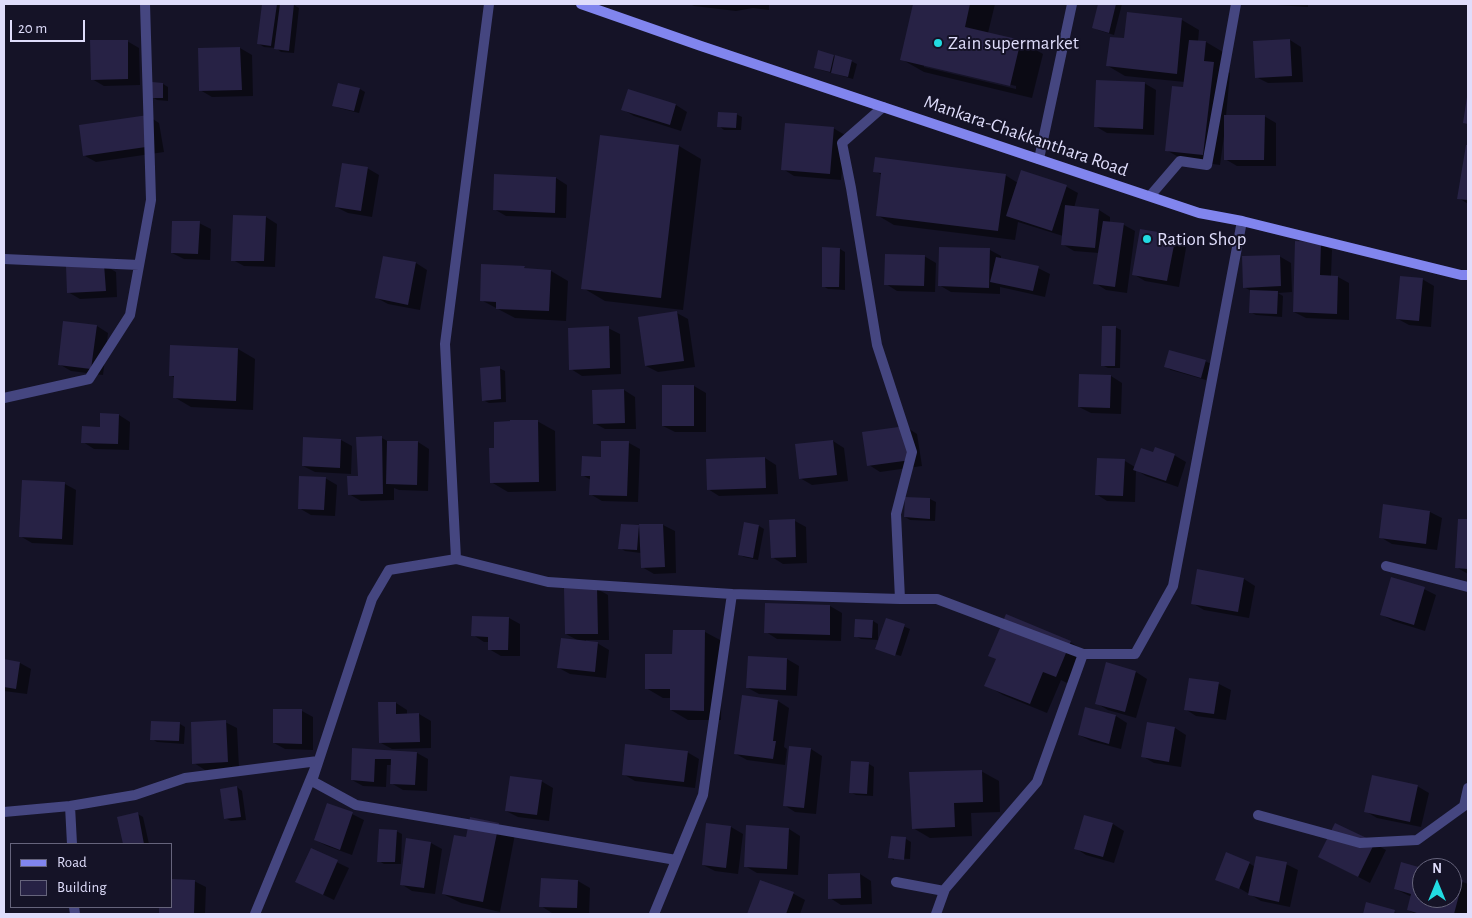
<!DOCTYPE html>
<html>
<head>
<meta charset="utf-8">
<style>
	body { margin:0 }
	#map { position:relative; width:1472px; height:918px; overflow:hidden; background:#151327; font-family:"Alegreya Sans",sans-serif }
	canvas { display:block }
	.frame { position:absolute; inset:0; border:5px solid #dfddfb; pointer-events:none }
	.legend { position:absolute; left:10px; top:843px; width:162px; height:65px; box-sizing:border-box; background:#151327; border:1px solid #66647c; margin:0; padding:6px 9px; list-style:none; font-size:15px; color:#dfddfb }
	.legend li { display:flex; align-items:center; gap:10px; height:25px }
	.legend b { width:25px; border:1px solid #66647c }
	.north { position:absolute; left:1412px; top:858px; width:50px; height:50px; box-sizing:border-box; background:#151327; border:1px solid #66647c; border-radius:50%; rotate:0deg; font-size:14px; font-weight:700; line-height:20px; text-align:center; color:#dfddfb }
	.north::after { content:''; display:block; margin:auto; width:18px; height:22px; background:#22dbe2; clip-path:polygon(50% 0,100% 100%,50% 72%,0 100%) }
	.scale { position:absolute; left:10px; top:20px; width:75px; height:22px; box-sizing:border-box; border:2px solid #dfddfb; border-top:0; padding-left:6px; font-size:15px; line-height:18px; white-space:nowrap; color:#dfddfb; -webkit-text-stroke:4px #151327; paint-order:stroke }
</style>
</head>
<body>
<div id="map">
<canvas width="1472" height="918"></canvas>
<div class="frame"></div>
<ul class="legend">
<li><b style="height:6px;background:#8185ee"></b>Road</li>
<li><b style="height:14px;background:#272245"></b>Building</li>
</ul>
<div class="north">N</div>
<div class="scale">20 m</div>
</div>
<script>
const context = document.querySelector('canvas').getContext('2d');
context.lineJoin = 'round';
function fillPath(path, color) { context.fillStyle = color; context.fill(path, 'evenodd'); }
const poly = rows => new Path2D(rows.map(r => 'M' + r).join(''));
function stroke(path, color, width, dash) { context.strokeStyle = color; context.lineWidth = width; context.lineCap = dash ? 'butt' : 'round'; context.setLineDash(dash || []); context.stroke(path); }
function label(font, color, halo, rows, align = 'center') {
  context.font = font + ' "Alegreya Sans",sans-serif'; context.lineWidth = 4; context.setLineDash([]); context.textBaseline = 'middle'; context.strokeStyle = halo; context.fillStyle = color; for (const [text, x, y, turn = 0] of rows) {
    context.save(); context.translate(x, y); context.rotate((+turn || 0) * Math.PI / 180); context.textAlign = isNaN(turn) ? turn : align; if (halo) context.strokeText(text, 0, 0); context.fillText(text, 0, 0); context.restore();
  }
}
const shadow = poly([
	[264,4,282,4,294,5,299,8,294,53,281,52,276,48,264,47,259,44],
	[690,4,769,4,769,10,753,8,736,11,694,6],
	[915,4,995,4,988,33,1020,41,1043,54,1032,98,924,72,901,59],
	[924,64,1016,86,1016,89,924,67],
	[1099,4,1122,4,1114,35,1098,30,1093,27],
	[1260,4,1308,4,1308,7],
	[1128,14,1182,20,1199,30,1198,42,1206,42,1223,52,1221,68,1230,73,1226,116,1264,116,1276,123,1276,166,1237,166,1225,159,1225,136,1224,136,1220,165,1184,160,1166,150,1185,82,1125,76,1108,66,1125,39],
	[1290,40,1301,47,1303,82,1268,83,1256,77],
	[127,41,139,48,140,85,104,86,92,79],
	[240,48,252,55,253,96,212,97,200,90,199,49],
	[819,52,851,61,857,64,853,79,821,70,815,67],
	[153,83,163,84,168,87,168,101,157,100,152,97],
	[1144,83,1156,90,1154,135,1107,133,1095,126],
	[360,89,365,92,359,113,339,108,333,105],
	[628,90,676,105,687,112,681,131,634,116,622,109],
	[736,114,742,117,741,130,724,130,719,126],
	[148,116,159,123,164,152,96,162,85,156],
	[833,128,845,135,841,180,794,176,783,169],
	[679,146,701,159,683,310,605,301,583,288],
	[1467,146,1468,146,1468,204,1459,198],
	[367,168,379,175,372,217,348,213,336,207],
	[875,171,1005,175,1018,183,1022,172,1067,187,1078,193,1074,208,1099,210,1110,217,1110,223,1124,225,1135,231,1127,293,1106,290,1095,283,1099,253,1074,251,1062,244,1063,236,1018,222,1015,240,894,225,877,215,882,175],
	[556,178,567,185,566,218,506,216,494,209],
	[266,217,277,224,275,267,244,266,233,260],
	[199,223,211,229,210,260,184,259,172,253],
	[1175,236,1187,243,1179,287,1145,281,1133,274],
	[1320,243,1332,250,1331,276,1338,277,1349,283,1349,320,1306,318,1294,312],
	[840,249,845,252,845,290,828,289,823,286],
	[990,250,1001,256,1001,260,1038,268,1050,274,1045,297,1000,287,1000,294,951,292,939,285],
	[924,256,936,263,935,292,897,291,886,284],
	[1279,256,1291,263,1292,292,1278,293,1283,296,1282,317,1256,315,1250,312,1251,291,1244,287],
	[416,263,427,270,420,310,388,304,377,298],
	[104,265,116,272,117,297,80,299,68,292],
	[482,266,525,268,529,270,551,271,568,281,566,321,515,318,481,300],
	[1422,279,1434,286,1431,327,1409,325,1398,319],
	[677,313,688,319,695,367,658,372,646,366],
	[97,326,108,333,103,375,71,371,59,364],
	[1115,327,1121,330,1120,368,1108,368,1102,365],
	[608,328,620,334,621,374,582,376,571,369],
	[238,349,255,359,253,410,191,407,174,397,175,378,170,375],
	[1205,361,1211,364,1206,380,1171,370,1166,367],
	[499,368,505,371,506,402,489,403,483,400],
	[1111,376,1122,383,1121,414,1091,413,1079,407],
	[694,386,706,393,706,432,675,432,663,426],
	[624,390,635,397,636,429,605,429,594,423],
	[119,415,130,422,129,450,94,449,83,442],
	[537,421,555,431,556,491,508,492,491,482,496,449],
	[906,427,917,434,922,466,880,472,869,465],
	[382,438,389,442,418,442,429,449,428,491,399,490,394,488,394,500,361,501,349,494],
	[341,440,352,446,351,474,315,472,303,466],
	[833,441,844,448,848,481,812,485,800,478],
	[629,443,640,449,638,502,602,501,590,494,591,480,582,475,602,458],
	[1154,453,1174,455,1186,462,1178,487,1146,476,1136,470,1135,502,1107,501,1096,494,1125,461,1135,467],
	[765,458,776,465,778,494,719,496,708,489],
	[325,478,337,485,335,516,311,515,299,508],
	[65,484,76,490,73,545,32,543,20,536],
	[906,498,930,499,936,502,935,521,910,520,905,517],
	[1385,506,1430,512,1442,518,1437,550,1392,544,1380,537],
	[1459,520,1468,520,1468,574,1456,567],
	[795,521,806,527,807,563,783,564,772,557],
	[745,523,759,526,764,529,758,560,744,557,739,554],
	[663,525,675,531,676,573,654,574,642,567,641,553,625,551,620,548,640,526],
	[1244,579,1255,586,1249,618,1204,610,1192,603],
	[597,589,608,595,609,640,586,640,586,642,597,643,609,650,606,678,570,674,559,668,579,641,566,634],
	[1424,589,1436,595,1425,631,1393,621,1382,615],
	[830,606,842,613,841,641,777,639,766,632],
	[509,618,520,624,520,656,501,656,489,649,489,642,484,642,473,635],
	[886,619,910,629,901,656,880,650],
	[873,621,878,624,878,640,861,639,855,636],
	[674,631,705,632,722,641,721,720,688,720,671,710,671,698,663,698,646,688,674,656],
	[1070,642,1087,652,1073,686,1061,680,1047,713,1003,695,986,685],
	[749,657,787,659,799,666,797,696,759,694,748,688],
	[4,660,20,663,31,669,27,694,4,691],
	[1136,672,1147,679,1136,718,1108,710,1096,703],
	[1190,679,1219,684,1231,690,1226,720,1196,716,1185,709],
	[778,701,789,708,784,747,787,749,785,765,747,760,736,754],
	[396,703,407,710,407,715,419,714,431,721,431,748,392,749,381,743],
	[1086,708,1116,716,1127,723,1121,749,1091,741,1079,735],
	[302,711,313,717,313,750,285,749,274,743],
	[225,722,237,728,239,768,205,770,194,763],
	[1148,723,1175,728,1186,735,1181,767,1154,763,1142,756],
	[180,724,185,727,184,744,157,742,152,739],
	[811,749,822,756,816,814,795,812,784,805],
	[353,750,417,753,428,759,427,791,403,790,391,783,392,765,387,765,386,787,363,786,352,780],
	[687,752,699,759,695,788,635,781,623,774],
	[869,764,874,767,873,796,856,795,850,792],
	[981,771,999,781,1000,812,971,813,972,836,930,838,913,828],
	[541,781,553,788,549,821,518,817,506,811],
	[1417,786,1429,793,1421,827,1377,818,1365,811],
	[237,787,242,791,246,820,231,821,225,818],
	[328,805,352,814,364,820,352,855,327,846,315,840],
	[138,814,143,817,149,844,124,844,119,818],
	[1085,816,1113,824,1124,831,1114,863,1086,855,1075,848],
	[471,819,515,834,500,912,461,903,443,894,467,839],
	[707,825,731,827,743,834,738,874,715,871,703,865],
	[789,829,800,836,798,875,757,873,745,866],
	[396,831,402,834,401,864,384,864,379,861],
	[906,839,911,842,910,859,894,858,894,860,890,858],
	[431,843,442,849,435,894,412,891,401,884],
	[1375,844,1386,850,1370,883,1320,857],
	[311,850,349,868,334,900,297,882],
	[1249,863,1255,867,1286,864,1298,870,1290,907,1261,901,1234,885,1233,887,1237,889,1217,879],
	[1422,870,1422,898,1452,898,1452,878,1468,884,1467,914,1416,914,1408,910,1412,897,1395,889],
	[860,874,871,881,872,904,841,905,830,898],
	[542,880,578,881,590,888,589,914,552,913,541,906],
	[194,881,206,887,205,914,160,913,160,907,171,907],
	[761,882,794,894,805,900,800,914,749,914],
	[1367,904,1394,912,1399,914,1364,914]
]);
const building = poly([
	[262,4,277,4,271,46,257,44],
	[280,4,294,4,289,51,274,49],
	[913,4,970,4,965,27,1021,40,1010,86,900,60],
	[1098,4,1116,4,1109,33,1092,28],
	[1127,12,1182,18,1177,74,1106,66,1110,37,1124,38],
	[1290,39,1292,76,1255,78,1253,41],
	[90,40,128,40,128,79,91,80],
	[1189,40,1206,41,1204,61,1214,62,1203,155,1165,151,1172,86,1183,87],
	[240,47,242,90,199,91,198,48],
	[818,50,834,55,830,72,814,68],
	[835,55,852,60,848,77,831,73],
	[1096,80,1145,82,1143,129,1094,127],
	[152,82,163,83,163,98,151,98],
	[338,83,360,88,354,111,332,106],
	[628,89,676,104,670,125,621,110],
	[1467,97,1468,97,1468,124,1463,123],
	[718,112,737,113,736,128,717,127],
	[148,115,153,146,83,156,79,125],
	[1224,115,1265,115,1264,160,1224,160],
	[785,123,834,127,830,174,781,170],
	[600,135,679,145,661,298,581,289],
	[1466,145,1468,145,1468,200,1457,199],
	[875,157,1006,174,998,231,876,216,881,173,873,172],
	[342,163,368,167,361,211,335,207],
	[1021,170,1067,185,1052,231,1006,216],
	[494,174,556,177,555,213,493,210],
	[1065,205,1099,209,1095,248,1061,245],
	[233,215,266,216,264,261,231,261],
	[172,221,200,221,198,254,171,253],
	[1103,221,1124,223,1115,287,1093,284],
	[1140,229,1176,235,1167,281,1132,275],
	[1295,241,1321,242,1320,275,1338,276,1337,314,1293,312],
	[822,247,840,248,839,287,822,287],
	[939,247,990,248,989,288,938,286],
	[885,254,925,255,924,286,884,285],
	[1280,255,1281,286,1243,288,1242,256],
	[383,256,416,262,408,305,375,298],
	[996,257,1039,266,1033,291,990,282],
	[104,264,106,291,67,293,66,266],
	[481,264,525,266,524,268,551,270,549,311,496,309,496,302,480,301],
	[1400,276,1423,278,1419,321,1396,319],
	[1250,290,1278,291,1277,314,1249,313],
	[677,311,684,361,645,366,638,317],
	[63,321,97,325,91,369,58,365],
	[609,326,610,368,569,370,568,328],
	[1102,326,1116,326,1115,366,1101,366],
	[170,345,238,348,236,401,173,398,174,376,169,376],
	[1169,350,1206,360,1201,378,1164,367],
	[500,366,501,399,482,401,480,368],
	[1079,374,1111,375,1110,408,1078,407],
	[662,385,694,385,694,426,662,426],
	[624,389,625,423,593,424,592,390],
	[100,413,119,414,118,444,81,443,82,426,100,427],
	[510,420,538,420,539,482,490,483,489,448,494,448,494,422,510,421],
	[906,426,911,460,867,466,862,432],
	[382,436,383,494,348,495,347,476,358,476,356,437],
	[303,437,341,439,340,468,302,466],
	[833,440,837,475,799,479,795,444],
	[387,441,418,441,417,485,386,484],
	[601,441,629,441,627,496,589,495,590,476,581,476,582,456,601,457],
	[1155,447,1175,454,1166,481,1133,470,1141,448,1153,452],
	[765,457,766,488,707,490,706,459],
	[1097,458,1125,459,1123,496,1095,495],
	[299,476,326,477,324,510,298,509],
	[22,480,65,482,62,539,19,537],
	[905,497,930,498,930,519,904,517],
	[1383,504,1430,511,1426,544,1379,538],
	[795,519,796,557,771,558,769,520],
	[1458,519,1468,519,1468,569,1455,568],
	[744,522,759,525,753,558,738,555],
	[621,524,639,525,637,550,618,549],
	[639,524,663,524,665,567,641,568],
	[1197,569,1244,578,1238,612,1191,604],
	[1391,577,1425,587,1414,625,1380,615],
	[597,587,598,634,565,634,564,588],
	[765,603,830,605,830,635,764,633],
	[1006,614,1071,641,1056,677,1043,672,1030,704,984,686,996,659,988,656],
	[472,616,509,617,508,650,488,650,488,637,471,636],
	[886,618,905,624,895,656,875,649],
	[855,619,873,620,872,638,854,637],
	[673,630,705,630,704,711,670,710,670,689,645,689,645,654,672,654],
	[561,638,598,642,595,672,557,668],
	[748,656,787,658,786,690,746,688],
	[4,659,20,662,16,689,4,687],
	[1106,662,1136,671,1125,712,1095,704],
	[1189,678,1219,682,1214,714,1184,710],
	[742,695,778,700,773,741,776,741,773,759,734,754],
	[378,702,396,702,396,714,419,713,420,742,379,743],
	[1085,707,1116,715,1109,744,1078,735],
	[273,709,302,709,302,744,273,743],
	[226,720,228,762,192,764,191,722],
	[151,721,180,722,179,741,150,740],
	[1147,722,1175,727,1169,762,1141,757],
	[625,744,688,751,684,782,622,775],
	[789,746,811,748,804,808,783,806],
	[352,748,417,752,415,785,390,784,391,759,375,759,374,782,351,780],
	[851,761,869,762,867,794,849,793],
	[982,770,983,802,954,803,955,827,912,829,909,772],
	[1372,775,1418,785,1410,822,1364,812],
	[510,776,542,780,537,815,505,811],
	[237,786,241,817,224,819,220,789],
	[327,803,353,812,340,850,314,840],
	[138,812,144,844,123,844,117,817],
	[1084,815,1113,823,1103,857,1074,849],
	[470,817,499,823,483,902,442,894,454,835,466,837],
	[706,823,731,826,726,868,702,865],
	[1335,823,1375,842,1358,877,1318,857],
	[746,825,789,828,787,869,744,867],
	[379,829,397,830,395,862,377,862],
	[891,836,906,837,904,860,888,858],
	[406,838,431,842,424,888,400,885],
	[311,848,338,860,323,895,295,882],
	[1226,852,1250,862,1239,889,1215,880],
	[1256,856,1287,862,1279,902,1248,895],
	[1401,862,1422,868,1422,898,1452,898,1452,877,1463,880,1454,914,1420,914,1407,910,1411,894,1394,889],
	[860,873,861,898,828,899,828,874],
	[541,878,578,880,577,908,539,907],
	[171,879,195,880,194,914,159,914,159,907,171,907],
	[760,880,794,892,786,914,747,914],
	[1366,902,1395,910,1394,914,1363,914]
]);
const street = poly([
	[1039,159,1072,4],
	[1150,196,1180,161,1207,165,1236,4],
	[4,259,139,265],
	[4,398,89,379,130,315,151,200,145,4],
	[456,559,445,344,489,4],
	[1386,566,1468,587],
	[900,599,937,599,1083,654,1135,654,1173,586,1242,221],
	[70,806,72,844],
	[4,812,70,806,135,795,185,778,318,761,255,914],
	[1258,815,1360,843,1417,840,1464,806,1468,788],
	[676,860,356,805,312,781,372,599,389,570,456,559,548,582,732,594],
	[896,882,944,891],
	[74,907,75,914],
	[654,914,703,795,732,594,900,599,896,514,912,452,877,345,851,188,842,143,883,107],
	[936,914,945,889,1037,782,1083,654]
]);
const secondary = poly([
	[581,4,701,46,1199,213,1242,221,1461,275,1468,275]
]);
const markers = [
	[938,43,5,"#22dbe2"],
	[1147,239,5,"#22dbe2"]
];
const poiNames = [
	["Zain supermarket",948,43],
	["Ration Shop",1157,239]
];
const streetNames = [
	["Mankara-Chakkanthara Road",1026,136,19]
];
fillPath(shadow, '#0007');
fillPath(building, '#272245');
stroke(street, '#454680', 10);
stroke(secondary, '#8185ee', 10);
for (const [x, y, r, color] of markers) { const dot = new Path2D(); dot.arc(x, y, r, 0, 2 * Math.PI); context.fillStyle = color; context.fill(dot); stroke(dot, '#151327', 2); }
label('19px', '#dfddfb', '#151327', poiNames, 'left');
label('19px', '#dfddfb', '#151327', streetNames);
</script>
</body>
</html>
